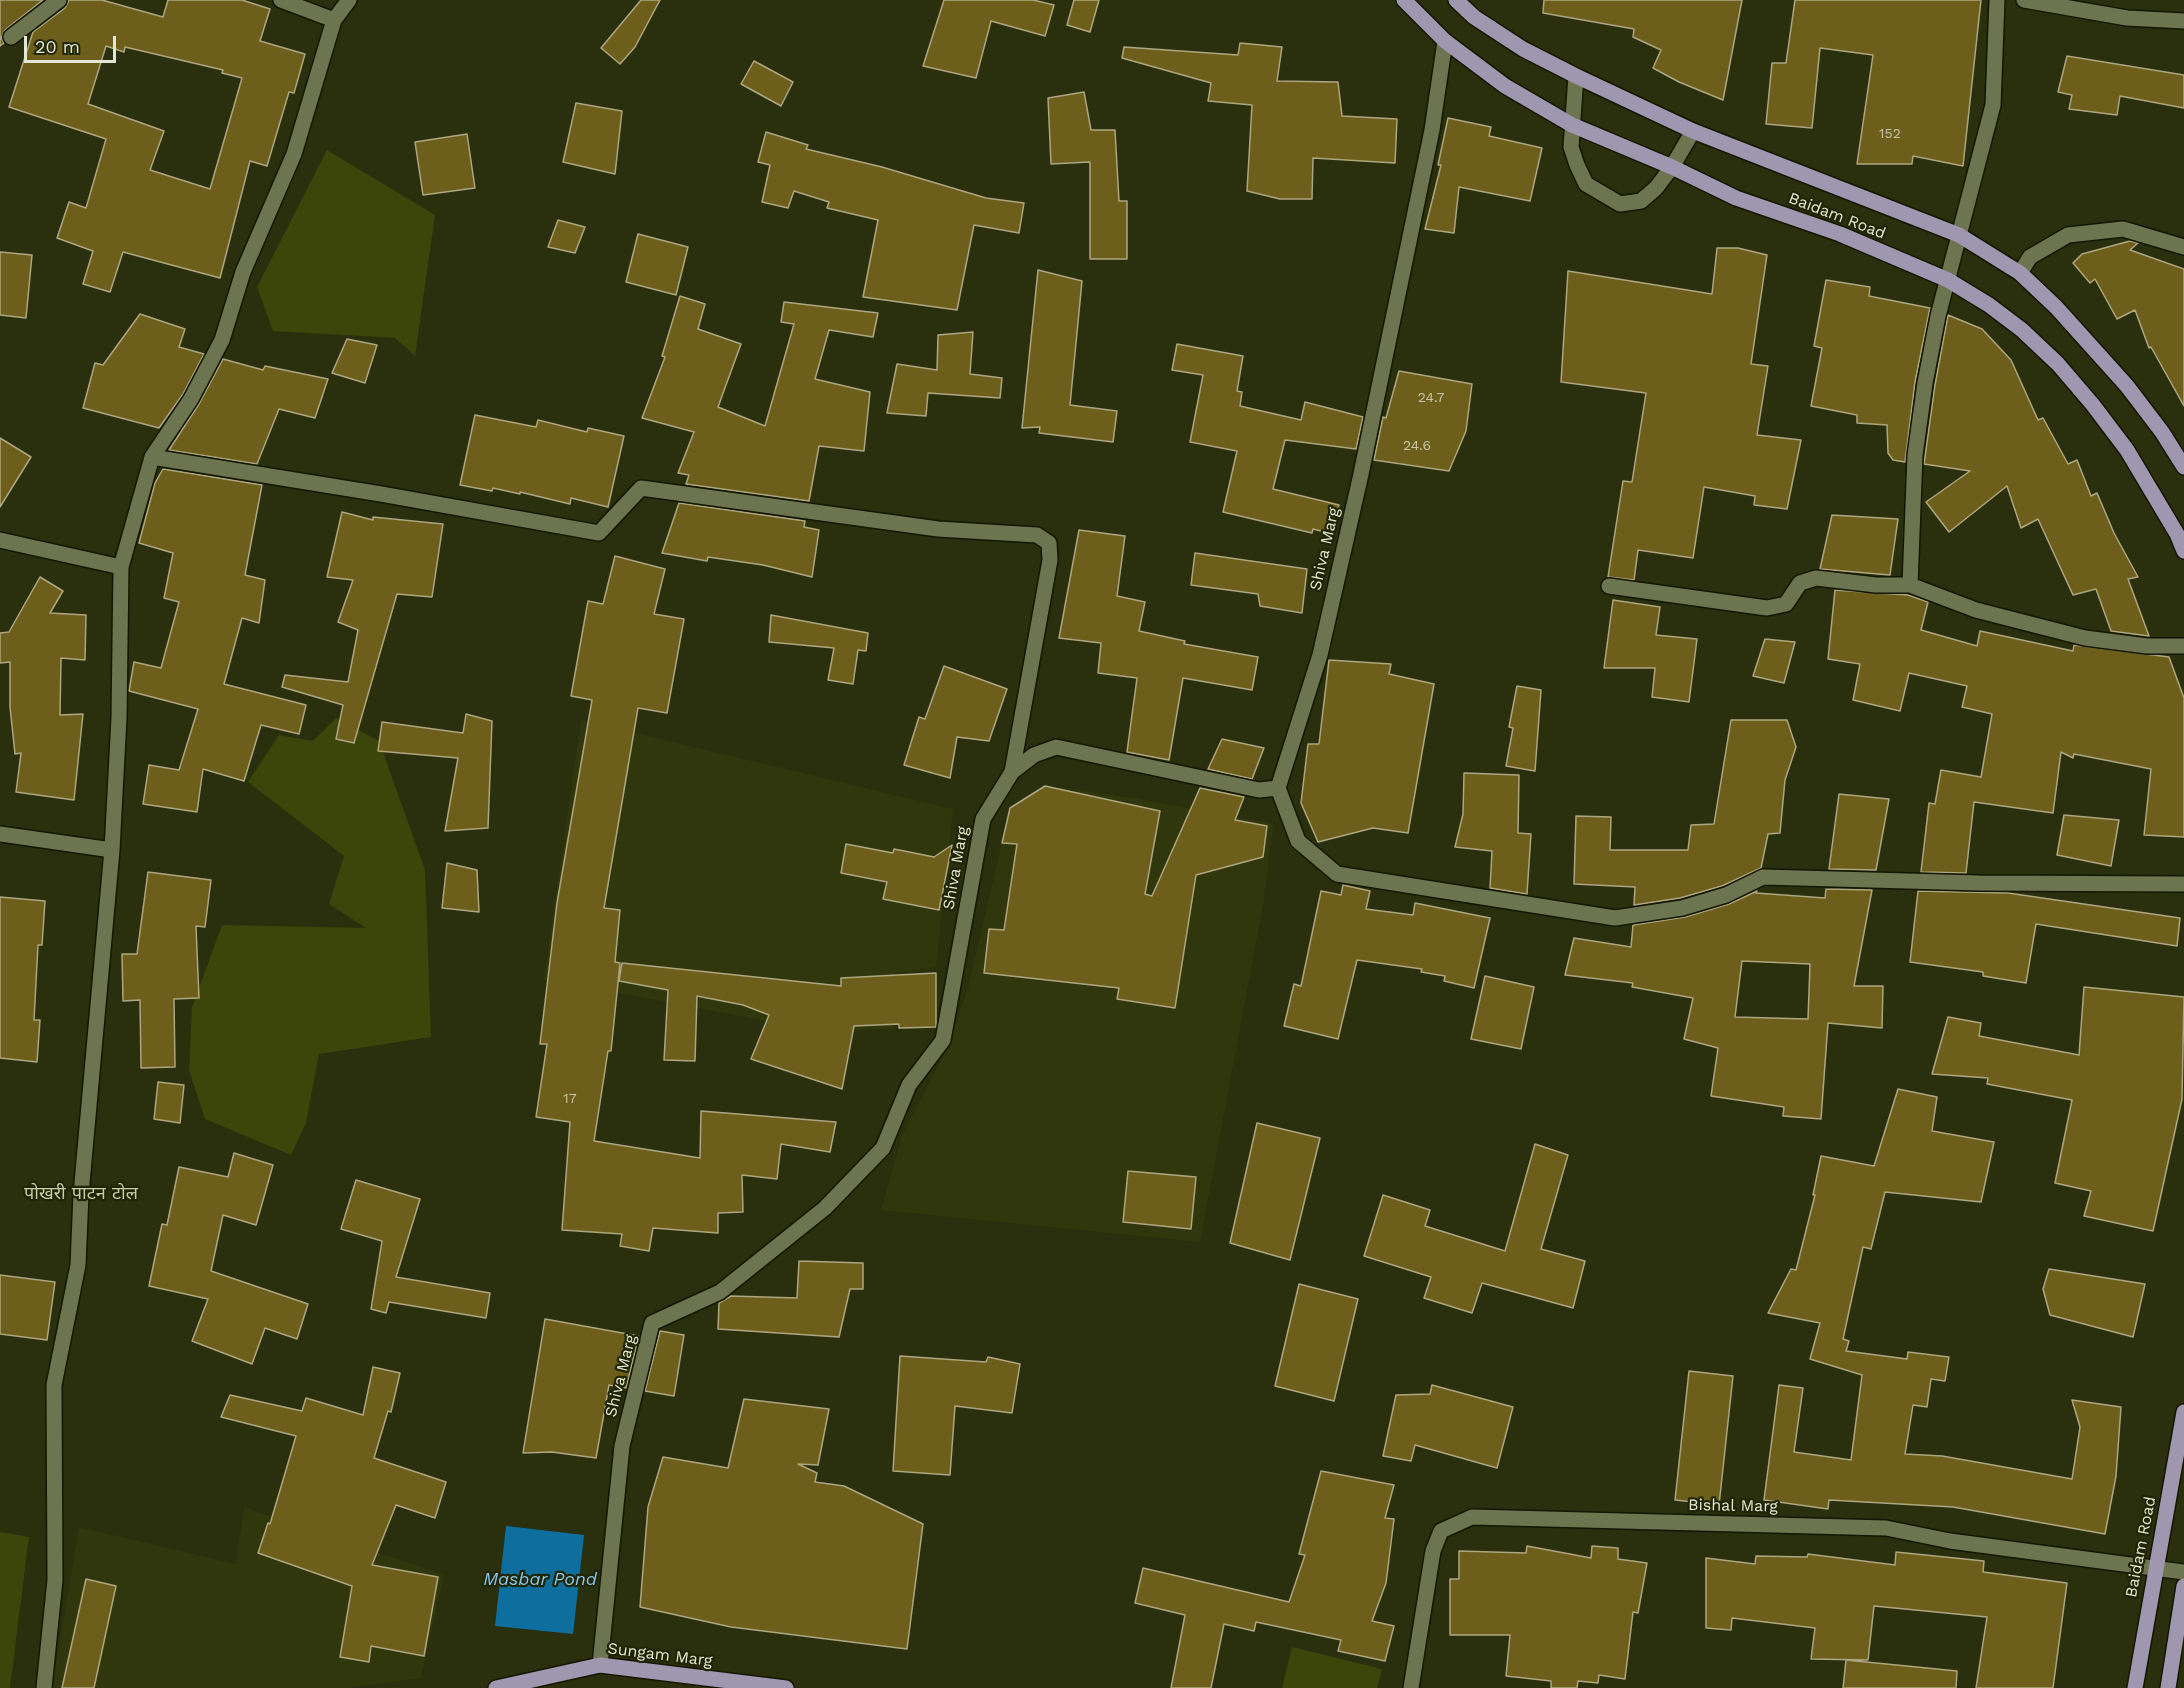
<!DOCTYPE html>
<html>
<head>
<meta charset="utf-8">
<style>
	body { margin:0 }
	#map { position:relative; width:2184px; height:1688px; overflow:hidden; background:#2a2f0d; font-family:"Work Sans",sans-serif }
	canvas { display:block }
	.scale { position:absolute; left:24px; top:36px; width:92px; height:27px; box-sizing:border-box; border:3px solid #e2e7d3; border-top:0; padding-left:8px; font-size:18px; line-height:21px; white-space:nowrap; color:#e2e7d3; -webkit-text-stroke:4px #202503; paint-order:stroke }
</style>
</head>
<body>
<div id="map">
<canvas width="2184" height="1688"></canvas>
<div class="scale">20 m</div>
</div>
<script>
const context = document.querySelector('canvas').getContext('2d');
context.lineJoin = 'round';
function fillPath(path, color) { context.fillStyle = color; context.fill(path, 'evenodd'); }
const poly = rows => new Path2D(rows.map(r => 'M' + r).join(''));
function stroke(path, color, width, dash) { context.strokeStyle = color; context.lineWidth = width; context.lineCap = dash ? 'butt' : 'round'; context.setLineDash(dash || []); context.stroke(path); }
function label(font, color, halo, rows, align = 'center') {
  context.font = font + ' "Work Sans","Noto Sans Devanagari",sans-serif'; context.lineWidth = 4.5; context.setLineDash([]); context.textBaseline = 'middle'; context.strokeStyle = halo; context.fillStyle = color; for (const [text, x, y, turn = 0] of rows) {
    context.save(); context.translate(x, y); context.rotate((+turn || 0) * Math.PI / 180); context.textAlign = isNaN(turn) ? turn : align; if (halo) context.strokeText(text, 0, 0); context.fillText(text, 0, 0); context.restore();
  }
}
const built = poly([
	[581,720,953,809,936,967,893,973,894,1029,820,1031,544,979],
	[1045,786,1134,798,1273,824,1264,900,1200,1242,881,1210,903,1133,944,1055,968,988,1010,808],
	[244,1507,444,1575,421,1678,347,1688,52,1688,79,1527,236,1564]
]);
const green = poly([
	[327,150,435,215,415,356,395,338,273,331,257,287],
	[336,718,379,741,425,870,431,1037,319,1054,306,1123,291,1155,205,1119,189,1070,192,1007,222,925,366,928,329,904,344,856,248,782,279,735,313,741],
	[0,1532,29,1537,10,1688,0,1688],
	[1292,1647,1382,1669,1377,1688,1282,1688]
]);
const water = poly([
	[506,1526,584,1535,573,1634,495,1626]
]);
const building = poly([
	[0,0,43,0,5,30,1,38,4,43,0,46,0,0],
	[69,0,102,0,163,17,168,0,242,0,270,9,260,41,305,54,294,93,289,92,267,166,250,161,220,278,123,252,110,292,83,284,93,251,57,238,69,202,86,208,106,139,9,107,33,32,65,8,69,0],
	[106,46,124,52,125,47,223,70,222,73,242,78,210,189,150,170,164,131,88,104,106,46],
	[641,0,660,0,635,47,620,64,601,48,641,0],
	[944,0,1033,0,1054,5,1045,36,991,21,976,78,923,66,944,0],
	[1074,0,1099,0,1090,32,1067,25,1074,0],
	[1544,0,1742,0,1723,100,1679,82,1653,68,1661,50,1633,37,1634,29,1543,13,1544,0],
	[1795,0,1981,0,1963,166,1913,156,1912,164,1857,164,1873,55,1820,48,1812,128,1766,124,1772,63,1786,63,1795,0],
	[1240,43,1282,47,1277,81,1338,82,1342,116,1397,119,1395,163,1313,158,1312,199,1280,199,1247,191,1252,105,1208,101,1211,83,1122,58,1124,47,1238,55,1240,43],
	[2067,56,2184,75,2184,108,2120,96,2117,115,2069,109,2072,95,2058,92,2067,56],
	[754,61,793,82,781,106,741,84,754,61],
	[1084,92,1091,130,1115,130,1119,201,1127,201,1127,259,1090,259,1090,162,1051,164,1048,98,1084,92],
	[576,103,622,111,615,174,563,162,576,103],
	[1448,118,1491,127,1489,136,1542,148,1530,201,1459,187,1454,233,1425,229,1441,165,1438,165,1448,118],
	[766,132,808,145,806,149,882,167,986,198,1024,203,1019,233,974,225,957,310,863,297,878,220,827,208,829,202,794,191,788,208,762,202,770,165,758,162,766,132],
	[467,134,475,188,423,195,415,142,467,134],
	[558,220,585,227,575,253,548,247,558,220],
	[638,234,688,247,676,295,626,282,638,234],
	[2130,241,2138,243,2130,250,2184,269,2184,406,2151,347,2149,348,2135,310,2117,319,2095,279,2090,283,2073,263,2082,254,2130,241],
	[1717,248,1738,248,1767,255,1751,364,1768,366,1757,435,1801,440,1787,509,1754,505,1755,496,1704,487,1693,558,1638,550,1634,580,1608,577,1623,481,1632,482,1646,393,1561,382,1568,271,1712,294,1717,248],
	[0,252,32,255,26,318,0,315,0,252],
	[1038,270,1082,281,1070,405,1117,411,1113,442,1039,433,1040,427,1022,428,1038,270],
	[1826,280,1870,287,1869,296,1930,308,1915,382,1905,462,1893,460,1888,453,1887,425,1857,423,1857,415,1811,406,1822,348,1814,346,1826,280],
	[680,296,705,304,698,329,741,344,718,407,765,426,794,324,781,322,784,302,878,313,873,337,829,330,815,379,870,392,864,451,819,446,809,501,686,484,689,475,678,473,694,432,642,418,665,357,662,356,680,296],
	[140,314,185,329,179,347,204,354,183,394,159,428,83,408,95,363,103,365,140,314],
	[1948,315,1982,329,2011,360,2038,420,2043,418,2068,464,2077,460,2091,496,2097,493,2114,533,2138,577,2128,579,2149,636,2111,631,2096,589,2073,595,2038,519,2021,528,2007,486,1949,532,1926,502,1970,471,1924,464,1935,385,1948,315],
	[973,332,970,374,1002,378,1000,398,928,393,926,416,887,413,897,364,937,370,938,335,973,332],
	[347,339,377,345,365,383,332,373,347,339],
	[1177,344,1243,356,1237,391,1242,392,1240,406,1301,420,1305,402,1363,417,1356,449,1285,440,1273,489,1339,505,1332,534,1313,529,1312,533,1223,512,1237,451,1190,442,1203,375,1172,370,1177,344],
	[223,359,263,370,265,366,328,379,315,418,279,409,257,464,169,450,199,404,223,359],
	[1399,371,1472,384,1466,431,1449,471,1374,460,1383,417,1386,418,1399,371],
	[475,415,536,427,538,420,587,432,588,428,624,436,608,507,571,498,570,504,520,492,520,494,493,488,492,491,460,485,475,415],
	[0,438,31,457,0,507,0,438],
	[163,469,262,485,245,575,265,580,259,623,242,618,224,684,306,705,299,734,261,725,244,781,203,769,197,812,143,804,149,765,179,770,198,709,129,691,134,662,161,668,179,602,164,598,173,553,139,543,155,483,163,469],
	[679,503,805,521,804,527,819,530,812,577,763,565,708,557,707,561,662,553,679,503],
	[342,512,373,520,373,517,443,524,432,597,397,594,354,743,336,739,343,705,282,687,285,675,348,682,358,630,338,622,353,580,327,577,342,512],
	[1832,515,1898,519,1890,575,1820,569,1832,515],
	[1079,530,1125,536,1117,596,1145,602,1139,631,1185,641,1184,644,1258,657,1252,690,1183,678,1169,760,1127,752,1137,678,1098,673,1101,643,1059,638,1079,530],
	[1195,553,1307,569,1302,613,1260,606,1258,594,1191,585,1195,553],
	[615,556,665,569,654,614,684,619,667,713,638,708,604,908,620,910,615,962,620,963,611,1051,608,1051,594,1141,700,1158,701,1111,836,1122,830,1152,781,1144,777,1179,742,1175,743,1212,718,1213,718,1233,653,1228,649,1251,620,1246,622,1234,562,1230,570,1122,536,1117,547,1044,540,1044,557,903,592,700,571,696,588,601,603,604,615,556],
	[40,577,63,591,50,613,86,615,85,660,61,658,60,715,83,714,74,800,16,792,21,753,15,754,10,707,10,662,0,663,0,633,9,632,40,577],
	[1835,590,1908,595,1928,602,1921,630,1977,646,1980,631,2073,651,2074,645,2169,657,2184,698,2184,837,2144,835,2151,769,2074,754,2073,758,2061,752,2053,813,1974,802,1966,873,1921,872,1929,803,1935,804,1941,770,1981,777,1992,714,1962,707,1967,686,1909,673,1900,711,1853,700,1860,664,1828,659,1835,590],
	[1613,600,1660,607,1656,635,1697,639,1689,702,1652,697,1655,668,1604,668,1613,600],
	[771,615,868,633,866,651,858,650,853,684,828,680,834,648,769,642,771,615],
	[1765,639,1795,642,1784,683,1753,676,1765,639],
	[1329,660,1391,664,1389,674,1434,684,1408,833,1373,828,1318,842,1301,803,1308,744,1319,744,1329,660],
	[944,666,1007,689,989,741,957,737,950,778,904,765,919,717,925,719,944,666],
	[1517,686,1541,690,1535,771,1506,766,1513,728,1509,727,1517,686],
	[466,714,492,721,488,828,445,831,458,758,378,751,382,722,463,733,466,714],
	[1731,720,1787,720,1796,747,1785,780,1780,833,1768,834,1761,868,1722,886,1680,898,1634,905,1635,887,1574,884,1576,816,1611,817,1610,850,1688,850,1691,825,1714,824,1731,720],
	[1222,739,1264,748,1252,779,1208,769,1222,739],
	[1464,773,1519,775,1518,833,1531,834,1527,894,1490,888,1492,851,1455,847,1463,814,1464,773],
	[1045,786,1160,811,1145,894,1152,896,1200,788,1244,797,1235,820,1267,826,1263,857,1196,875,1175,1008,1117,999,1119,988,984,973,989,929,1004,930,1017,844,1002,843,1010,808,1045,786],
	[1839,794,1889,799,1876,870,1829,869,1839,794],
	[2064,815,2119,820,2111,866,2057,855,2064,815],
	[846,844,893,853,894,849,934,857,952,845,939,910,883,899,887,882,841,873,846,844],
	[447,863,477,870,479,912,442,908,447,863],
	[148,872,211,880,205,927,196,926,199,998,174,999,175,1067,141,1068,140,1000,123,1001,122,954,137,954,148,872],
	[1343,885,1370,891,1366,909,1413,915,1415,903,1490,918,1474,988,1444,981,1445,976,1421,972,1422,969,1357,960,1338,1039,1284,1026,1294,984,1301,986,1321,891,1341,895,1343,885],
	[1826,889,1872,890,1854,986,1883,986,1882,1028,1828,1023,1821,1119,1783,1116,1784,1107,1711,1096,1718,1048,1684,1039,1693,998,1632,987,1633,983,1565,975,1574,938,1631,947,1633,925,1685,917,1729,904,1757,891,1756,893,1825,898,1826,889],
	[1742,961,1810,964,1808,1019,1735,1017,1742,961],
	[1918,891,2008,893,2180,918,2177,946,2036,924,2026,983,1983,976,1983,972,1910,962,1918,891],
	[0,897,45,901,42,945,38,945,34,1020,40,1020,37,1062,0,1058,0,897],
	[622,963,841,986,841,978,936,973,936,1027,899,1028,899,1024,854,1026,842,1089,751,1059,769,1015,743,1005,697,996,695,1061,664,1060,668,990,619,981,622,963],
	[1485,976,1534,987,1521,1049,1471,1039,1485,976],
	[2084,987,2184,997,2182,1099,2153,1231,2084,1216,2091,1191,2055,1183,2072,1100,1987,1084,1988,1078,1932,1074,1948,1017,1981,1023,1979,1036,2079,1055,2084,987],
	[158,1082,184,1085,180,1123,154,1119,158,1082],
	[1898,1089,1937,1097,1932,1131,1994,1142,1981,1202,1885,1192,1871,1249,1863,1247,1843,1339,1849,1341,1846,1351,1907,1359,1908,1352,1949,1357,1945,1381,1931,1379,1927,1407,1913,1405,1905,1454,1942,1456,2072,1479,2080,1427,2072,1400,2121,1407,2116,1476,2105,1534,1953,1507,1829,1500,1828,1509,1764,1500,1779,1385,1803,1388,1794,1452,1851,1460,1862,1375,1810,1359,1820,1323,1768,1313,1791,1269,1796,1270,1815,1195,1813,1195,1821,1156,1874,1166,1898,1089],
	[1257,1123,1320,1138,1290,1260,1230,1243,1257,1123],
	[1535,1144,1568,1155,1541,1249,1585,1261,1573,1308,1482,1283,1472,1313,1424,1298,1431,1277,1364,1256,1383,1195,1430,1210,1425,1226,1505,1251,1535,1144],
	[234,1153,273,1165,256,1225,223,1215,211,1271,308,1304,297,1339,265,1328,252,1364,192,1341,208,1299,149,1286,162,1224,167,1225,179,1167,228,1177,234,1153],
	[1128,1171,1196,1177,1191,1229,1123,1222,1128,1171],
	[356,1180,420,1199,396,1277,490,1293,486,1318,389,1302,386,1313,371,1309,382,1241,341,1229,356,1180],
	[799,1261,863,1263,863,1289,850,1289,839,1337,718,1329,719,1303,731,1296,797,1298,799,1261],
	[2049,1269,2145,1284,2133,1337,2050,1315,2043,1289,2049,1269],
	[0,1275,55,1282,47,1340,0,1334,0,1275],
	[1299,1284,1358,1299,1334,1401,1275,1386,1299,1284],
	[545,1319,639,1336,626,1388,609,1385,596,1458,552,1452,523,1453,545,1319],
	[660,1331,684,1335,674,1396,645,1391,660,1331],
	[900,1356,986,1362,988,1357,1020,1364,1012,1413,955,1406,950,1475,893,1471,900,1356],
	[373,1367,400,1373,391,1412,388,1411,374,1458,446,1482,435,1518,396,1505,372,1565,438,1577,424,1656,371,1646,369,1662,340,1657,352,1586,258,1553,268,1523,270,1524,296,1436,221,1417,230,1395,302,1411,306,1398,363,1415,373,1367],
	[1689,1371,1733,1376,1719,1505,1675,1500,1689,1371],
	[1432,1385,1513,1407,1497,1468,1415,1445,1411,1461,1383,1456,1396,1395,1430,1394,1432,1385],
	[744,1399,829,1409,818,1465,798,1464,817,1473,815,1482,844,1486,923,1524,907,1649,731,1627,640,1607,648,1507,663,1457,728,1468,744,1399],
	[1321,1471,1394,1485,1385,1518,1394,1519,1386,1583,1372,1621,1394,1626,1385,1661,1338,1651,1341,1640,1256,1622,1254,1631,1224,1624,1211,1688,1171,1688,1185,1615,1135,1603,1143,1568,1289,1602,1305,1555,1299,1554,1321,1471],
	[1527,1546,1591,1558,1592,1546,1618,1548,1618,1559,1647,1563,1638,1613,1633,1612,1625,1679,1599,1675,1598,1683,1578,1681,1577,1688,1551,1688,1551,1681,1506,1676,1510,1635,1450,1635,1450,1579,1459,1579,1459,1551,1526,1553,1527,1546],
	[1896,1552,1984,1561,1983,1572,2067,1583,2053,1688,1976,1688,1987,1617,1874,1606,1868,1660,1811,1659,1815,1628,1732,1618,1731,1630,1706,1628,1706,1558,1755,1564,1756,1556,1807,1557,1808,1554,1895,1565,1896,1552],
	[86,1579,116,1586,94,1688,62,1688,86,1579],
	[1846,1660,1957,1671,1956,1688,1843,1688,1846,1660]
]);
const minor = poly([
	[281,0,334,20],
	[1997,0,1993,105,1938,316,1925,383,1915,455,1910,585,1976,610,2085,638,2147,646,2184,646],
	[2024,0,2127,18,2184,21],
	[11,37,59,0],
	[1576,76,1571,147,1577,165,1586,184,1620,204,1641,201,1656,188,1672,167,1693,131],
	[2020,273,2030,257,2068,235,2123,229,2184,247],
	[152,457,381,494,599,533,641,488,938,529,1037,535,1049,543,1050,560,1012,772],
	[0,540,121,567],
	[1609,586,1767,608,1786,604,1800,583,1816,578,1876,585,1910,585],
	[1278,788,1298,841,1337,874,1615,918,1682,908,1726,895,1763,877,1979,883,2184,884],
	[1278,788,1320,655,1361,474,1432,130,1445,41],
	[0,834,112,850],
	[600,1665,622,1446,652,1323,720,1292,825,1208,883,1148,909,1085,943,1040,983,819,1012,772,1034,755,1056,747,1259,790,1278,788],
	[44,1688,55,1580,54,1385,78,1265,81,1194,112,850,119,718,121,567,152,457,191,399,222,340,243,272,294,154,334,20,349,0],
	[1411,1688,1433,1551,1441,1531,1472,1517,1886,1528,1950,1541,2184,1572]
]);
const major = poly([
	[1404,0,1445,41,1505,86,1572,125,1672,167,1736,198,1840,234,1948,280,1989,305,2022,330,2058,364,2093,405,2127,450,2177,534,2184,551],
	[1456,0,1474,17,1523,49,1576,76,1693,131,1959,235,2020,273,2056,307,2127,386,2162,432,2184,467],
	[496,1688,600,1665,786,1688],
	[2135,1688,2184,1412],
	[2168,1688,2184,1586]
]);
const numberNames = [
	["152",1890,134],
	["24.7",1431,398],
	["24.6",1417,446],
	["17",570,1099]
];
const streetNames = [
	["Baidam Road",1837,216,21],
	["Shiva Marg",1325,549,-77],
	["Shiva Marg",956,868,-80],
	["Shiva Marg",621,1376,-76],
	["Bishal Marg",1733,1506,1],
	["Baidam Road",2141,1547,-79],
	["Sungam Marg",660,1655,7]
];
const neighbourhoodNames = [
	["पोखरी पाटन टोल",81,1194]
];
const waterNames = [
	["Masbar Pond",540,1580]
];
fillPath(built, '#31370c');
fillPath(green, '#3c450a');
fillPath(water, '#0e6f9e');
fillPath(building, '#6d5f1b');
stroke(building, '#aea680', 1.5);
stroke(minor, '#131701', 18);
stroke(major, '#131701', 18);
stroke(minor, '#6d7450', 15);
stroke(major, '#9f97af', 15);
label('14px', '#c5c5a5', null, numberNames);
label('16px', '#e2e7d3', '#202503', streetNames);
label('18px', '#c5cea6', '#202503', neighbourhoodNames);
label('italic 18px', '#8cc8f0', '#202503', waterNames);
</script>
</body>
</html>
